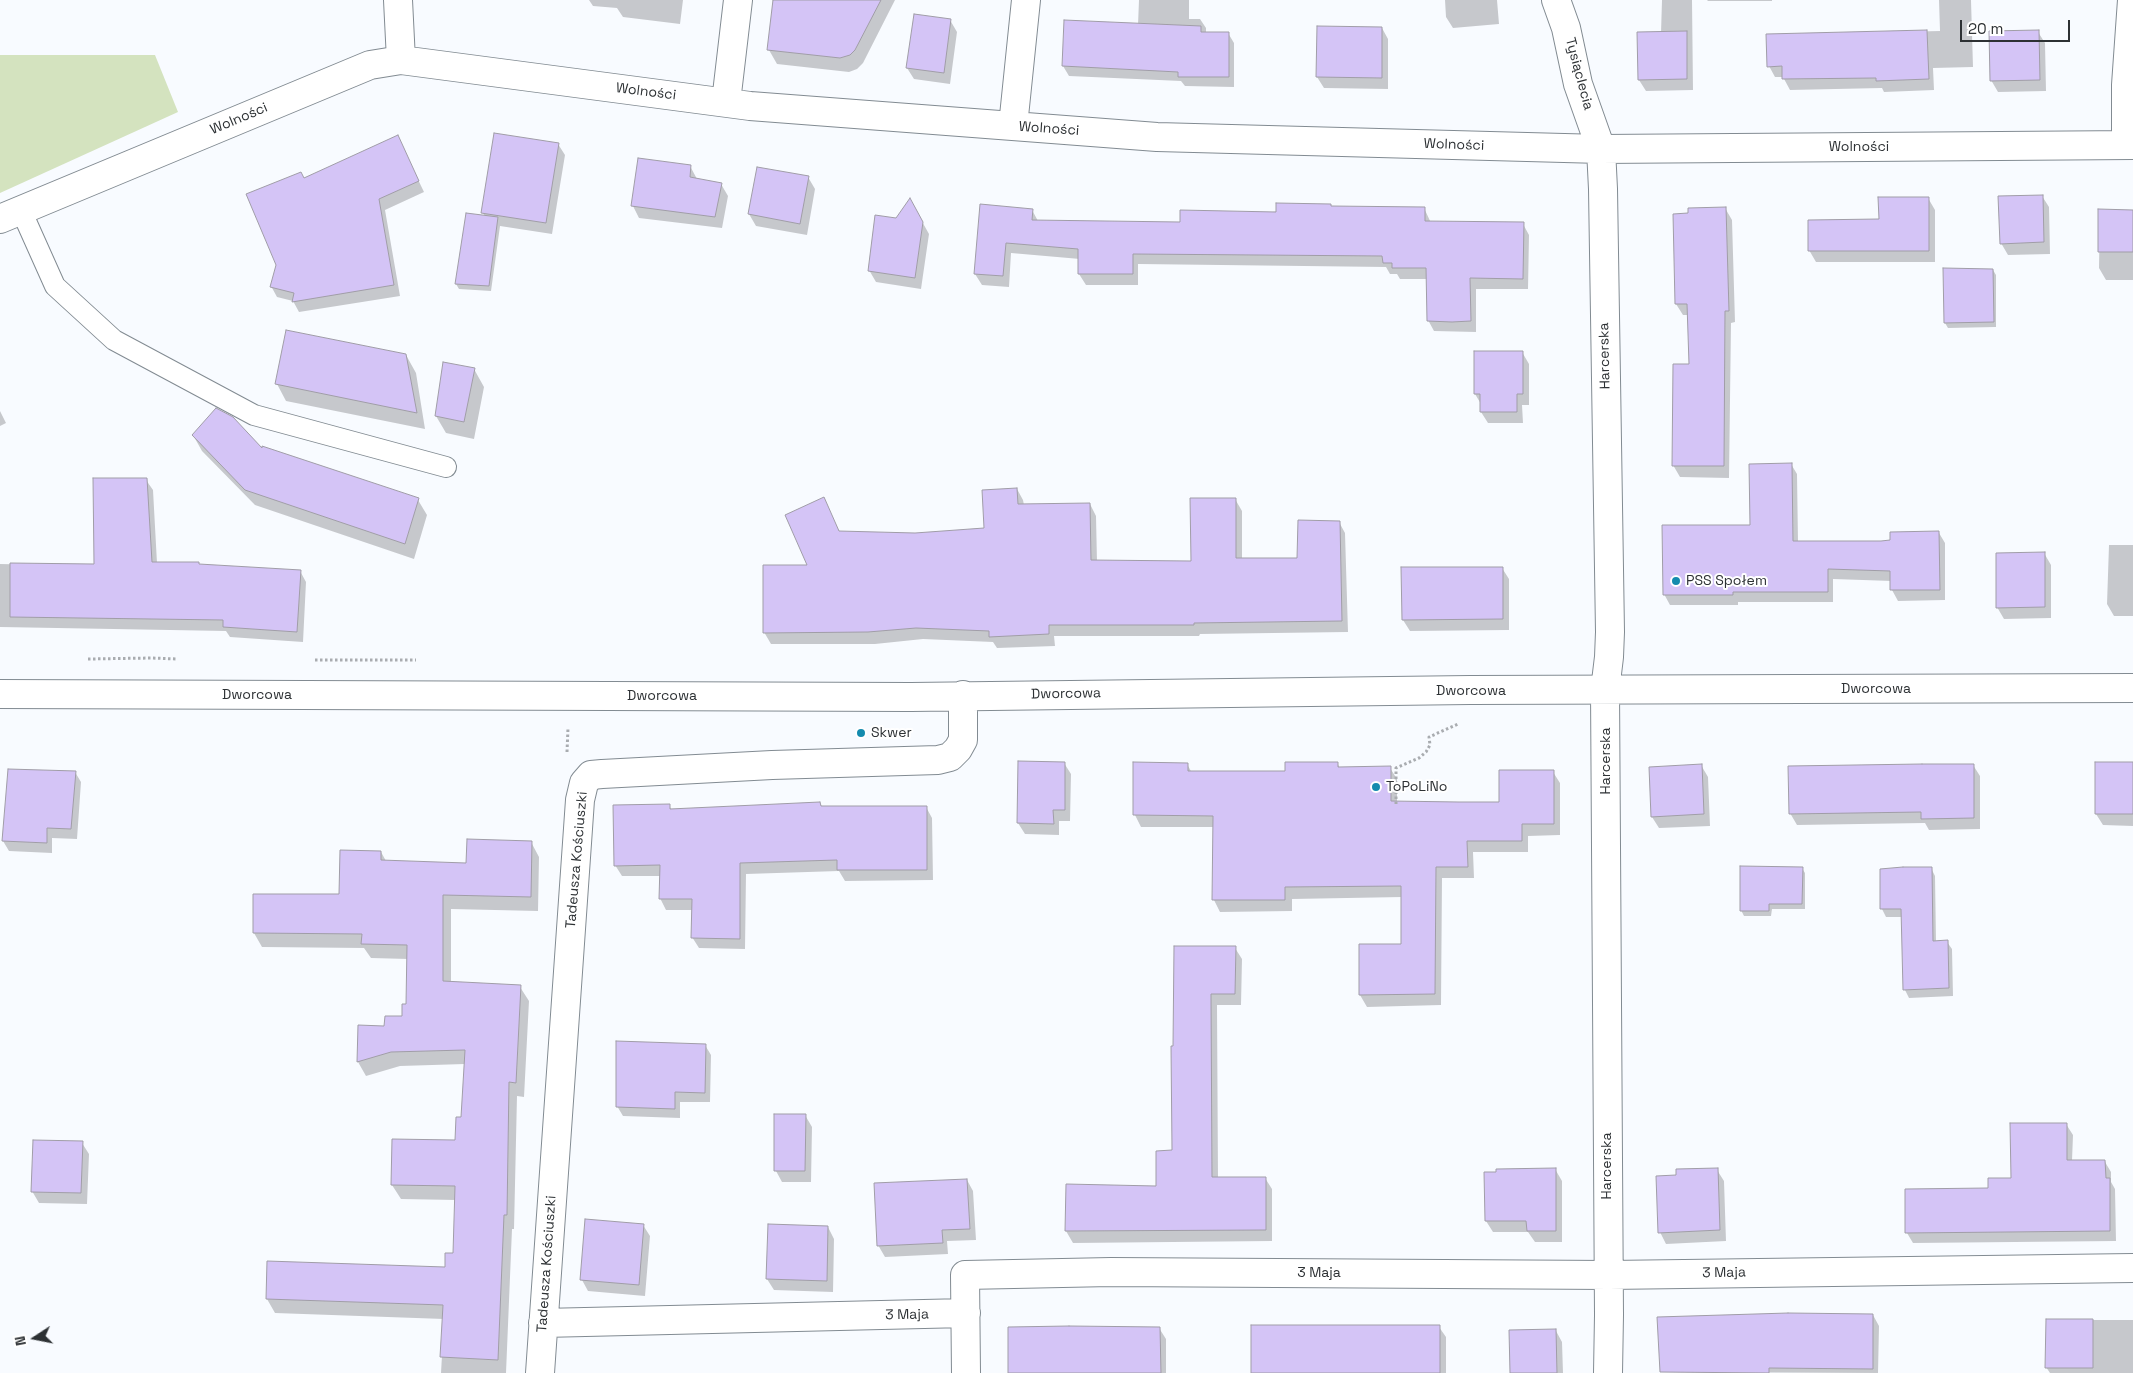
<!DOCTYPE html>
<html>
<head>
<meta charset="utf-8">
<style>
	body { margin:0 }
	#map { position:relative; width:2133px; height:1373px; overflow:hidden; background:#f8fbff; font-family:"Space Grotesk",sans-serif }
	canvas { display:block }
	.north { position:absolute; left:10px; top:1313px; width:50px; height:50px; -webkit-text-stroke:4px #fff; paint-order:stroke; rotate:259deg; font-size:14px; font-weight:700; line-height:20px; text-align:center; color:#2d3134 }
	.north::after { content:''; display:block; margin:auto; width:18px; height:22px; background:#2d3134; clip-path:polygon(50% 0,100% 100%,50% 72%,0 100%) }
	.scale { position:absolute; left:1960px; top:20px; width:110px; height:22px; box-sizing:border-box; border:2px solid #2d3134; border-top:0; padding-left:6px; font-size:15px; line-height:18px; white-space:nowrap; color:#2d3134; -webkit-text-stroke:4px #fff; paint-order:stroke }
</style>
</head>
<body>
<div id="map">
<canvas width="2133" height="1373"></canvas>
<div class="north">N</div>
<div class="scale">20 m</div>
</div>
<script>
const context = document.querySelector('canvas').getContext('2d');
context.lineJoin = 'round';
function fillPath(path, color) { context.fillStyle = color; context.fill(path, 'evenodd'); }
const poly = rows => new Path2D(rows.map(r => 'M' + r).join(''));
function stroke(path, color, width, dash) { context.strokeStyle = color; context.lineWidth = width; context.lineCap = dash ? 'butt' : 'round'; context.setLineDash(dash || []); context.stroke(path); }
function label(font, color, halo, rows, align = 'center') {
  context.font = font + ' "Space Grotesk",sans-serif'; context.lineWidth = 4; context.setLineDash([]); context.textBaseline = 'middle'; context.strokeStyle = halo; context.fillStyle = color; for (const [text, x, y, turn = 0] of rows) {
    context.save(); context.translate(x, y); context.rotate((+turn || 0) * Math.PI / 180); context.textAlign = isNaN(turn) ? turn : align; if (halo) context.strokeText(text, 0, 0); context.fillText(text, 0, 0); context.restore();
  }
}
const green = poly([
	[0,55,155,55,178,112,0,193]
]);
const shadow = poly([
	[589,0,683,0,680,24,623,17,617,8,593,6],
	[774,0,895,0,863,63,857,69,849,72,777,64,769,50],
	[1139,0,1189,0,1189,19,1200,19,1206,28,1206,33,1228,33,1234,43,1234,87,1185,86,1181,81,1069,76,1063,66,1065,21,1138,25],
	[1445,0,1497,0,1499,24,1453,28,1446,17],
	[1662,0,1692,0,1693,90,1646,91,1639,80,1661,33],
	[1707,0,1772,0,1772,1,1708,1],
	[1939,0,1971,0,1973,67,1933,68,1934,90,1884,92,1882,88,1790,90,1783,77,1775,77,1769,66,1768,35,1940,31],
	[950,20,957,32,950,84,914,79,907,68],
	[1382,28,1388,39,1388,89,1324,88,1317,77],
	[2038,32,2045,43,2046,91,1998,92,1991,80],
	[397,136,424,192,385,210,400,296,299,312,293,301,277,297,271,286,304,179],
	[558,144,565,155,552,234,500,226,491,291,459,289,456,284,485,217,483,213],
	[690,166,697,179,721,184,728,196,722,228,639,218,633,206],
	[808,177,815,189,807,235,756,226,749,214],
	[2042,196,2049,207,2050,254,2008,255,2001,243],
	[1928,198,1935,210,1935,262,1816,262,1809,250],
	[910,200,929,234,921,289,876,282,869,270,896,219],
	[1331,205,1332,208,1424,208,1431,223,1523,224,1529,235,1528,289,1476,289,1476,332,1434,331,1428,320,1428,279,1400,279,1397,274,1390,274,1386,267,1138,264,1138,285,1086,285,1079,274,1080,259,1011,253,1009,287,982,285,975,274,1032,210,1038,221,1181,223],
	[1725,208,1732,220,1735,322,1731,323,1729,478,1680,477,1673,465,1690,365,1689,315,1683,315,1676,304],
	[2100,211,2133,211,2133,280,2106,280,2099,268],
	[1993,270,1996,275,1996,327,1948,328,1945,323],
	[1522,352,1529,364,1529,405,1522,405,1523,423,1488,423,1481,412,1481,404,1475,394],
	[406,355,416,373,425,429,286,401,277,384],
	[474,369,484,387,474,439,446,433,436,416],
	[0,411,6,423,0,426],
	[193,435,263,451,418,500,427,515,414,559,255,505,202,451],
	[1791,464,1797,474,1798,542,1881,542,1939,533,1945,543,1945,600,1898,601,1892,590,1892,581,1833,579,1833,602,1738,602,1738,605,1670,605,1664,594,1751,526],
	[146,480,153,490,157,563,300,571,306,582,303,642,230,637,226,631,0,627,0,564,95,566],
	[1017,489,1023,500,1024,505,1090,504,1096,516,1097,562,1192,562,1235,499,1242,511,1242,559,1298,559,1339,522,1345,533,1348,632,1200,634,1199,636,1054,636,1055,646,997,648,993,642,923,639,875,644,771,644,764,632,809,566,823,499,840,533,915,535,985,530],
	[2109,545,2133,545,2133,616,2114,616,2107,604],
	[2044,553,2051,565,2051,618,2004,619,1997,607],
	[1502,568,1509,579,1509,630,1410,631,1403,620],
	[1064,763,1071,774,1070,821,1059,821,1059,835,1025,834,1018,823],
	[1337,763,1340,768,1390,768,1397,779,1397,802,1500,803,1553,772,1560,783,1560,835,1528,836,1528,852,1473,852,1474,878,1442,878,1441,1005,1367,1007,1360,995,1403,945,1403,897,1292,899,1292,911,1220,912,1214,900,1214,827,1141,827,1135,815,1187,764,1192,773,1286,772],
	[2133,763,2133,826,2103,825,2096,814],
	[1701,765,1708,777,1710,826,1659,828,1652,817],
	[1973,765,1980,776,1980,829,1929,830,1925,823,1797,825,1790,813],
	[9,770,75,772,81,782,77,839,52,838,52,853,9,851,3,841],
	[820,803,822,807,926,807,932,818,933,880,845,881,839,871,746,874,745,949,699,948,692,937,693,910,666,910,660,898,661,876,622,876,615,865,669,806,672,810],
	[531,842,539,857,538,911,451,909,451,983,520,987,529,1001,524,1097,517,1096,514,1229,512,1229,506,1373,441,1373,444,1319,275,1313,267,1299,446,1268,454,1255,456,1200,401,1199,392,1185,456,1142,462,1118,465,1064,400,1066,366,1076,358,1062,359,1026,386,1027,404,1017,408,1006,408,959,371,958,364,948,262,947,254,933,340,895,381,852,386,861,467,864],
	[1802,868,1805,873,1805,909,1772,909,1771,916,1744,916,1741,910],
	[1931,868,1935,876,1936,942,1947,942,1952,949,1953,996,1909,998,1905,990,1903,917,1886,917,1882,909,1882,870],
	[1235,948,1242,959,1241,1005,1217,1005,1218,1178,1265,1178,1272,1189,1272,1241,1073,1243,1066,1231,1067,1185,1157,1187,1173,1152,1175,1047],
	[705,1045,711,1055,710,1102,680,1102,680,1118,623,1116,617,1106],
	[805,1115,812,1127,811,1182,782,1182,776,1171],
	[2066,1124,2073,1135,2072,1161,2105,1162,2111,1172,2111,1182,2115,1189,2116,1241,1913,1243,1907,1233,1990,1189,2013,1179],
	[82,1143,89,1154,87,1204,39,1203,32,1191],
	[1555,1169,1562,1181,1562,1242,1535,1242,1528,1232,1493,1232,1486,1221],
	[1717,1170,1724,1181,1726,1241,1666,1244,1660,1232,1677,1176],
	[967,1180,973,1191,976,1240,947,1241,948,1254,885,1257,878,1245],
	[643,1225,650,1236,645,1296,588,1291,582,1280],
	[828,1227,834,1239,833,1292,774,1290,767,1279],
	[1873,1315,1879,1326,1878,1373,1661,1372],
	[2047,1320,2133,1320,2133,1373,2050,1373,2046,1367],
	[1439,1327,1446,1337,1446,1373,1252,1373],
	[1159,1328,1166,1339,1166,1373,1009,1373],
	[1556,1331,1562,1342,1563,1373,1511,1373]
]);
const building = poly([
	[773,0,881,0,855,50,850,55,840,58,767,50,773,0],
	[914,14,951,19,944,73,906,68,914,14],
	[1064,20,1201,26,1201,32,1229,32,1229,77,1178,77,1178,72,1062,66,1064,20],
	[1317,26,1382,27,1382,78,1316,77,1317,26],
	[1927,30,1929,79,1876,81,1876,78,1782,79,1782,66,1767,67,1766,34,1927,30],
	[2039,30,2040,80,1990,81,1989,31,2039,30],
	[1687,31,1687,79,1638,80,1637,32,1687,31],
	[494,133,559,143,546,223,481,213,494,133],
	[398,135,419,181,379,199,394,285,292,302,294,293,270,287,276,265,246,194,301,172,304,178,398,135],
	[638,158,691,165,690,177,722,183,715,217,631,206,638,158],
	[757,167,809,176,800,224,748,214,757,167],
	[2043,195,2044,242,2000,244,1998,196,2043,195],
	[1878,197,1929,197,1929,251,1808,251,1808,220,1879,219,1878,197],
	[910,198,923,222,915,278,868,271,875,215,896,218,910,198],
	[1276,203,1331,204,1331,206,1425,207,1425,221,1524,222,1523,279,1470,278,1471,321,1452,322,1427,321,1426,268,1392,268,1392,263,1383,263,1382,256,1133,254,1133,274,1078,274,1078,249,1006,243,1003,276,974,274,980,204,1033,209,1032,220,1180,222,1180,210,1276,212,1276,203],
	[1726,207,1729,311,1725,311,1724,466,1672,466,1673,364,1689,364,1687,304,1675,304,1673,214,1688,213,1688,208,1726,207],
	[2098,209,2133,210,2133,252,2098,252,2098,209],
	[466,213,498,217,489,286,455,284,466,213],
	[1943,268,1993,269,1994,322,1944,323,1943,268],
	[286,330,406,354,417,413,275,384,286,330],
	[1474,351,1523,351,1523,394,1517,394,1517,412,1480,412,1480,394,1474,394,1474,351],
	[443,362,475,368,464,422,435,416,443,362],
	[216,408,233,417,262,448,262,446,419,498,405,544,245,490,192,435,216,408],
	[1792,463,1793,541,1881,541,1890,540,1890,532,1939,531,1940,590,1890,590,1890,571,1828,569,1828,592,1733,592,1733,595,1663,595,1662,525,1750,525,1749,464,1792,463],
	[93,478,147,478,152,562,199,562,199,564,301,570,297,632,223,627,223,620,10,617,10,563,94,564,93,478],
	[1017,488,1018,504,1090,503,1091,560,1191,561,1190,498,1236,498,1236,558,1297,558,1298,520,1340,521,1342,621,1194,623,1194,625,1049,625,1049,634,989,637,989,631,916,628,868,632,763,633,763,565,807,565,785,515,824,497,839,531,915,533,984,528,982,490,1017,488],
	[2045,552,2045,607,1996,608,1996,553,2045,552],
	[1401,567,1503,567,1503,619,1402,620,1401,567],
	[1018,761,1065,762,1065,810,1053,810,1054,824,1017,823,1018,761],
	[1133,762,1188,763,1188,771,1285,771,1285,762,1338,762,1338,767,1391,766,1391,801,1459,802,1499,802,1499,770,1554,770,1554,824,1522,824,1522,841,1467,841,1468,867,1436,867,1435,994,1359,995,1359,944,1401,944,1401,886,1285,887,1285,900,1212,900,1213,816,1133,815,1133,762],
	[2095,762,2133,762,2133,814,2095,814,2095,762],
	[1702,764,1704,814,1651,817,1649,767,1702,764],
	[1922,764,1974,764,1974,818,1921,819,1921,812,1789,814,1788,766,1922,764],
	[8,769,76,771,71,829,47,828,47,843,2,841,8,769],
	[820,802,821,806,927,806,927,870,837,870,837,860,740,863,740,939,691,938,692,899,659,899,660,865,614,866,613,805,670,804,670,809,820,802],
	[467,839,532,841,531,897,443,895,443,981,521,985,516,1083,509,1082,507,1215,504,1215,498,1360,440,1357,443,1305,266,1299,267,1261,445,1267,445,1253,453,1253,455,1186,391,1185,392,1139,455,1140,456,1117,461,1117,465,1050,391,1052,357,1062,358,1025,384,1026,385,1016,402,1016,402,1004,406,1004,407,945,361,944,362,934,253,933,253,894,339,894,340,850,381,851,381,860,466,863,467,839],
	[1740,866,1803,867,1802,904,1769,904,1769,911,1740,911,1740,866],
	[1903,867,1932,867,1933,941,1948,940,1949,988,1903,990,1901,909,1880,909,1880,869,1903,867],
	[1174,946,1236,946,1235,994,1211,994,1212,1177,1266,1177,1266,1230,1065,1231,1066,1184,1156,1186,1156,1151,1172,1150,1171,1046,1173,1046,1174,946],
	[616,1041,706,1044,705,1093,675,1092,675,1109,616,1107,616,1041],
	[774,1114,806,1114,805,1171,774,1171,774,1114],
	[2010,1123,2067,1123,2067,1160,2105,1160,2106,1178,2110,1178,2110,1231,1905,1233,1905,1189,1988,1188,1988,1178,2011,1178,2010,1123],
	[33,1140,83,1141,81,1193,31,1192,33,1140],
	[1556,1168,1556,1231,1527,1231,1526,1221,1485,1221,1484,1172,1496,1172,1496,1169,1556,1168],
	[1718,1168,1720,1230,1658,1233,1656,1176,1676,1175,1676,1169,1718,1168],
	[967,1179,970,1229,942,1230,943,1243,877,1246,874,1183,967,1179],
	[585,1219,644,1224,639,1285,580,1280,585,1219],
	[768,1224,828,1226,827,1281,766,1279,768,1224],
	[1788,1313,1873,1314,1873,1369,1769,1368,1769,1373,1660,1372,1657,1317,1788,1313],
	[2046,1319,2093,1319,2093,1368,2045,1368,2046,1319],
	[1251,1325,1440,1325,1440,1373,1251,1373,1251,1325],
	[1069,1326,1160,1327,1161,1373,1008,1373,1008,1327,1069,1326],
	[1556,1329,1557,1373,1510,1373,1509,1330,1556,1329]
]);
const path = poly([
	[88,659,151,658,177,659],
	[315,660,416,660],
	[567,752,568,728],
	[1396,804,1396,768,1419,758,1426,752,1430,745,1429,737,1458,724]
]);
const service = poly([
	[21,210,55,286,114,340,254,415,446,467]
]);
const minor = poly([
	[398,0,401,60],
	[1556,0,1566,28,1578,84,1601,149,1603,189,1610,632,1609,657,1605,690,1609,1315,1608,1373],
	[726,102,738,0],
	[1013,126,1026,0],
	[2126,145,2126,85,2132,0],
	[0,219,370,65,401,60,750,106,1157,137,1601,149,2133,145],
	[0,694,911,697,1470,690,2133,688],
	[543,1323,966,1313],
	[540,1373,580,800,584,783,591,775,602,774,772,765,938,760,950,757,958,749,963,740,963,695],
	[966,1373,965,1275,1111,1272,1609,1275,2133,1268]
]);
const markers = [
	[1676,581,5,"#148bae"],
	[861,733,5,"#148bae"],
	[1376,787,5,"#148bae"]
];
const streetNames = [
	["Tysiąclecia",1579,74,75],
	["Wolności",646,92,7],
	["Wolności",239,119,-23],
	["Wolności",1049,129,4],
	["Wolności",1454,145,2],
	["Wolności",1859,147],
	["Harcerska",1605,356,-91],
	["Dworcowa",1876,689],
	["Dworcowa",1471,691],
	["Dworcowa",1066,694,-1],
	["Dworcowa",257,695],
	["Dworcowa",662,696],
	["Harcerska",1606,761,-90],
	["Tadeusza Kościuszki",577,860,-85],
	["Harcerska",1607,1166,-90],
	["Tadeusza Kościuszki",547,1264,-86],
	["3 Maja",1319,1273],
	["3 Maja",1724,1273,-1],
	["3 Maja",907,1315,-1]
];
const poiNames = [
	["PSS Społem",1686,581],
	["Skwer",871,733],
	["ToPoLiNo",1386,787]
];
fillPath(green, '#d4e3bf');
fillPath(shadow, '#0003');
fillPath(building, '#d4c4f6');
stroke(building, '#a09da7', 1);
stroke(service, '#828b92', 22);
stroke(minor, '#828b92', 30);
stroke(path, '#a9acb0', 3, [2.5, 2.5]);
stroke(service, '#fff', 20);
stroke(minor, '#fff', 28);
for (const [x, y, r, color] of markers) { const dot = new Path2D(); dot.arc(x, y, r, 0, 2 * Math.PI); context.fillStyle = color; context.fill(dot); stroke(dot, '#fff', 2); }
label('14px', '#2d3134', '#fff', streetNames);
label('14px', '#2d3134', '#fff', poiNames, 'left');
</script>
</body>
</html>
